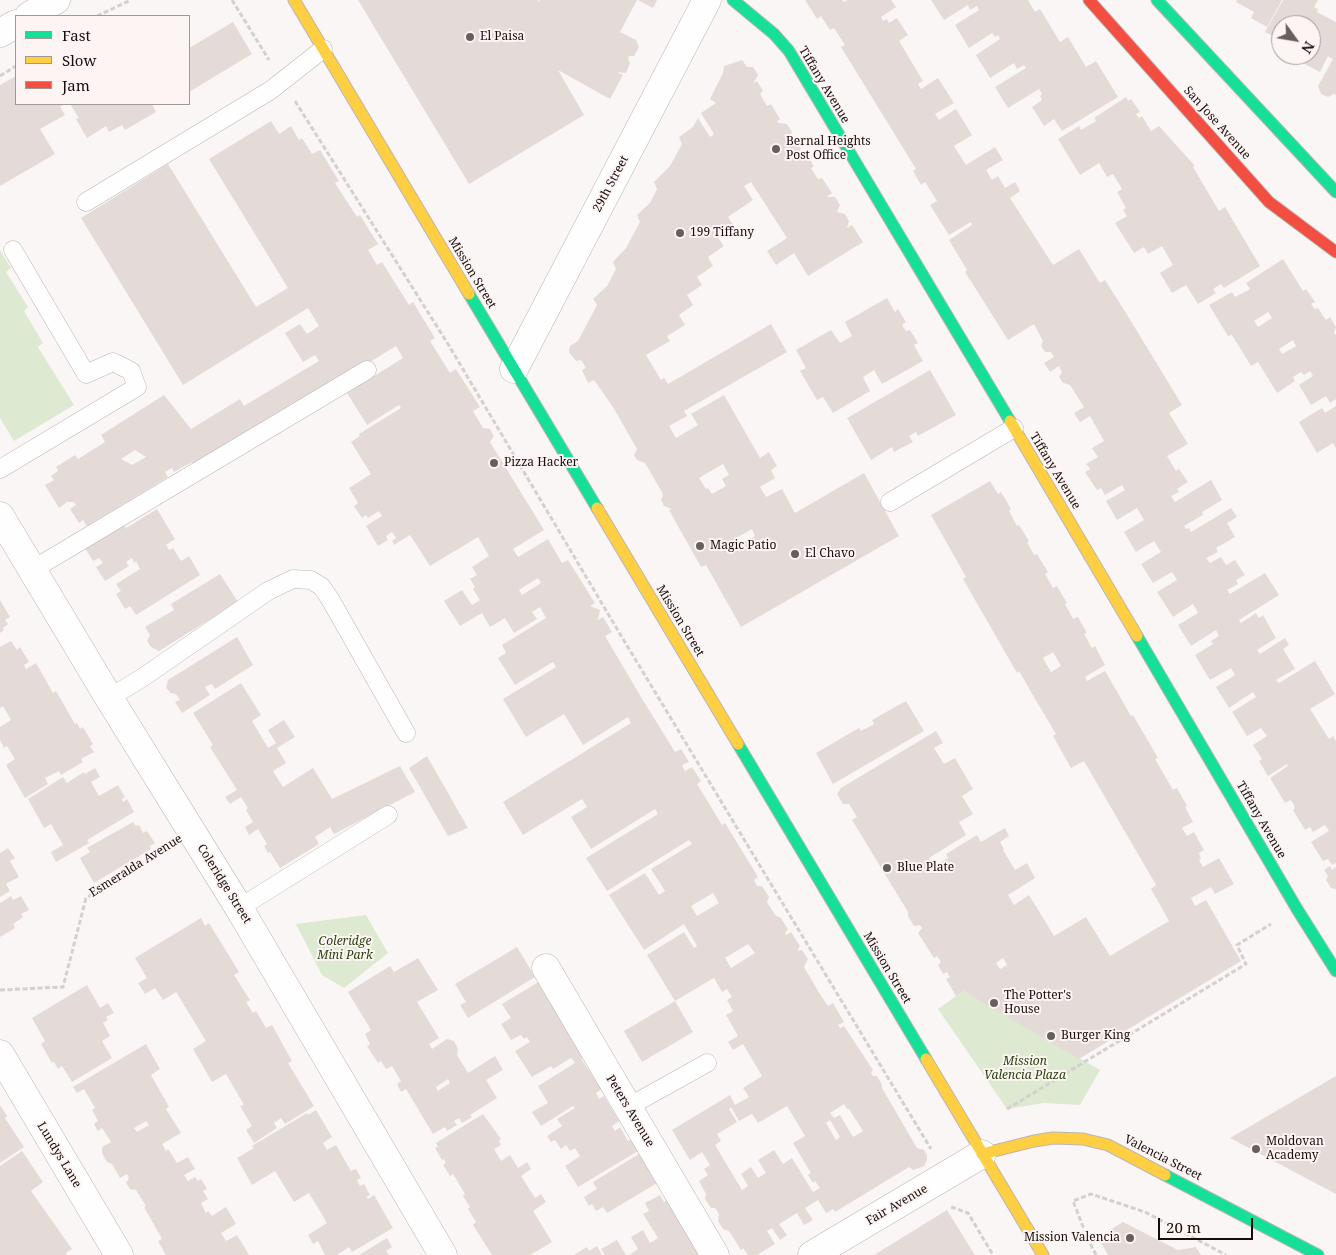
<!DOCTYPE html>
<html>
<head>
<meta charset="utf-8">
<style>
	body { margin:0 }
	#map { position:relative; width:1336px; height:1255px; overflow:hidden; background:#faf6f5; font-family:"Noto Serif",serif }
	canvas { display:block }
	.legend { position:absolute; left:15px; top:15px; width:175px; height:90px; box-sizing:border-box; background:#fcf5f3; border:1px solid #a19895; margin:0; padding:6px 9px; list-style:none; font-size:15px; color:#180d09 }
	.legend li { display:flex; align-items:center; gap:10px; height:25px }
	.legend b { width:25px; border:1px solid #a19895 }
	.north { position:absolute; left:1271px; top:15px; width:50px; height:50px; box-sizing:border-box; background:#fcf5f3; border:1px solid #a19895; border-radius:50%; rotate:122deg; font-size:14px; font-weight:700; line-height:20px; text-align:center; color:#180d09 }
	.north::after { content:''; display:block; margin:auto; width:18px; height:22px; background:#675f5c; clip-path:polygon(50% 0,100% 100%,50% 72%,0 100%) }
	.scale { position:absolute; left:1158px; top:1218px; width:95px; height:22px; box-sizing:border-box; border:2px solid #180d09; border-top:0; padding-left:6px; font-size:15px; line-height:18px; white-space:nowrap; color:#180d09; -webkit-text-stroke:4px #fcf5f3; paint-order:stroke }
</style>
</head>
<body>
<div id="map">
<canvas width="1336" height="1255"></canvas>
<ul class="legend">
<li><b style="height:6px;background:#16e098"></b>Fast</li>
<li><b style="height:6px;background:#ffcf43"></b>Slow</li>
<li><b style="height:6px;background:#f24e42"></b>Jam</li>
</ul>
<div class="north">N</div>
<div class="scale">20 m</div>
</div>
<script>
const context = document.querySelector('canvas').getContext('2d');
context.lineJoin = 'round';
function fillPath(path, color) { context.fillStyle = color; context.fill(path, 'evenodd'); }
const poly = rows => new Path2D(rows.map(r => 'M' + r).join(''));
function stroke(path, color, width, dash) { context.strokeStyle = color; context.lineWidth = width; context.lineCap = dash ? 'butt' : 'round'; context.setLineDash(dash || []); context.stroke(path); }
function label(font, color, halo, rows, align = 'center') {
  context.font = font + ' "Noto Serif",serif'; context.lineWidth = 4; context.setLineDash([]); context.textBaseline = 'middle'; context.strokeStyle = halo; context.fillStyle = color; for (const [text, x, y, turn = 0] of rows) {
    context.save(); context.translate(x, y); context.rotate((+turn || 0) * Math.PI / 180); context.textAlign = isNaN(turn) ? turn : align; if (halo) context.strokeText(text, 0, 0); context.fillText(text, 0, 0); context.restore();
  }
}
const green = poly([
	[0,250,11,268,6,272,28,307,24,311,43,343,38,347,74,405,14,441,0,418],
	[366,915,388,953,344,988,322,975,296,924],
	[963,991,1100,1070,1080,1105,1044,1103,1007,1109,938,1009]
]);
const building = poly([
	[358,0,538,0,539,2,540,0,637,0,620,32,636,40,639,47,634,56,629,56,628,59,630,63,626,73,617,72,623,75,610,99,558,70,584,115,469,184],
	[638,0,657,0,653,8],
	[805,0,842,0,844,2,848,0,891,0,896,7,881,17,883,21,887,19,889,23,897,18,908,35,899,41,923,81,918,84,921,89,938,78,954,103,935,114,939,120,956,109,972,135,954,146,966,165,995,147,1003,160,986,170,992,180,998,176,1005,188,1015,182,1020,191,1010,198,1053,265,1079,249,1100,283,1105,280,1126,313,1182,405,1169,413,1188,444,1167,456,1176,471,1179,469,1188,482,1177,489,1179,492,1171,496,1175,502,1211,480,1222,500,1202,512,1203,515,1184,526,1186,529,1189,528,1191,532,1231,508,1237,517,1227,523,1235,537,1216,548,1218,552,1206,558,1210,563,1221,557,1226,565,1235,560,1245,575,1236,580,1238,584,1227,590,1230,594,1265,573,1279,595,1239,620,1241,623,1256,613,1259,618,1263,615,1276,638,1257,650,1260,654,1285,638,1289,645,1283,649,1295,669,1276,680,1279,683,1315,661,1335,694,1310,709,1329,739,1333,736,1336,741,1336,863,1332,865,1328,859,1323,861,1311,842,1329,831,1325,825,1313,832,1310,827,1305,830,1293,810,1295,808,1294,805,1291,800,1285,803,1270,778,1288,766,1287,764,1268,776,1259,761,1262,759,1253,745,1267,736,1261,728,1247,736,1232,712,1256,697,1253,692,1229,708,1216,687,1235,675,1231,668,1210,680,1195,655,1213,644,1211,641,1219,636,1216,630,1191,646,1178,625,1198,613,1196,609,1193,604,1173,617,1157,592,1177,580,1172,572,1153,583,1141,564,1161,552,1154,541,1136,552,1124,532,1144,520,1137,508,1117,520,1106,501,1125,490,1122,485,1105,495,1101,488,1097,490,1085,472,1090,469,1086,464,1098,457,1092,448,1104,441,1090,416,1080,422,1074,413,1084,407,1070,385,1063,383,1059,377,1062,372,1059,366,1050,372,1044,363,1054,357,1051,352,1045,352,1041,346,1043,341,1034,324,1008,340,965,272,967,270,949,240,972,225,971,222,949,235,930,205,937,201,925,182,921,185,913,171,916,169,841,47,845,45,834,28,830,30,821,16,817,19],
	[931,0,1028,0,1035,12,1040,9,1060,42,1068,37,1086,67,1096,61,1118,97,1062,131,1054,119,1044,126,1032,107,1042,100,1040,96,1042,94,1039,89,1008,108,995,87,1026,68,1024,65,1017,69,1014,63,990,78,976,55,1000,39,998,35,995,37,992,33,969,48,955,25,979,10,977,6,970,10,968,5,944,20],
	[1237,0,1282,0,1267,27,1251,18,1254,12,1236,2],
	[1283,0,1318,0,1314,7,1318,9,1317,12,1336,22,1336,95,1334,94,1328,97,1321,94,1318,86,1333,59,1328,56,1320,72,1293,58,1294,55,1311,55,1311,25,1281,25,1281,40,1265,32],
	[233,22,252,54,189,92,189,48],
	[742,60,747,67,753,67,758,75,753,84,757,81,763,91,760,94,767,106,771,104,780,119,777,121,779,123,787,124,792,132,789,139,796,138,801,146,799,153,804,150,814,166,811,168,818,179,822,178,832,193,827,197,835,197,840,205,837,212,845,214,849,221,847,228,852,225,863,242,808,276,794,253,776,265,767,251,787,238,751,182,744,186,753,200,728,217,735,228,718,238,724,246,708,257,713,266,697,277,702,285,687,295,693,305,679,315,685,325,667,336,670,341,646,355,661,380,664,378,668,384,771,324,787,352,684,411,687,416,669,426,676,438,698,425,691,414,724,395,760,458,769,452,777,466,771,470,775,478,760,487,766,497,782,489,795,513,864,473,899,536,741,627,706,565,701,567,669,510,672,509,664,506,661,500,663,494,645,463,637,460,634,455,637,449,613,407,594,380,588,383,582,370,586,368,581,360,576,361,569,352,570,346,578,341,597,305,593,299,607,286,616,269,613,262,626,248,640,222,637,215,650,203,657,189,654,182,670,166,682,144,679,137,693,127,698,118,710,137,714,134,701,113,716,103,710,99,723,73,724,66],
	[723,464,729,475,722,479,726,486,712,494,708,488,706,489,699,478],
	[752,529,755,536,740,544,736,538],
	[16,76,16,104,65,104,60,107,65,115,40,129,55,154,0,186,0,85],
	[1126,97,1128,101,1131,99,1140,112,1136,114,1139,118,1142,116,1151,131,1159,126,1195,166,1193,167,1219,211,1225,207,1260,266,1224,288,1221,284,1213,289,1216,293,1198,304,1186,285,1172,293,1160,273,1173,265,1162,246,1148,254,1144,247,1134,253,1115,223,1127,216,1123,210,1126,208,1117,192,1122,189,1113,174,1107,177,1099,163,1080,175,1058,139,1079,126,1081,130,1096,121,1094,118],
	[70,104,152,104,156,112,125,130,122,125,109,132,106,126,87,138,76,119,79,118],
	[271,121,279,134,291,126,299,140,302,138,312,154,320,150,339,181,335,183,357,217,360,215,378,244,368,250,377,265,382,262,409,305,413,302,435,338,430,341,450,373,456,369,480,407,473,411,483,428,490,429,494,436,490,442,544,530,513,549,518,557,548,539,562,563,568,560,595,603,590,606,600,610,598,620,603,617,612,632,605,636,641,697,675,752,681,749,689,762,682,765,685,771,692,767,701,781,697,784,722,825,725,823,758,877,754,880,757,886,762,886,769,897,767,902,776,916,780,917,788,929,785,933,786,935,791,932,800,946,797,951,802,950,808,959,804,967,821,996,828,1006,833,1003,844,1022,838,1025,840,1028,844,1026,873,1070,871,1073,873,1076,877,1076,882,1085,882,1088,917,1148,924,1150,927,1155,927,1160,924,1166,913,1170,909,1167,835,1212,833,1209,826,1213,818,1200,805,1208,813,1220,804,1225,797,1213,779,1224,787,1235,780,1240,772,1228,767,1231,775,1244,757,1255,748,1255,743,1248,741,1250,729,1231,723,1229,718,1221,719,1214,715,1208,711,1208,705,1199,706,1194,699,1181,708,1175,704,1169,710,1165,702,1152,690,1160,672,1130,730,1095,735,1105,749,1097,743,1088,762,1076,743,1044,733,1050,728,1042,738,1036,726,1015,733,1011,727,1000,732,997,727,989,722,992,714,978,675,1001,647,955,684,932,694,948,697,946,684,924,644,950,609,895,645,873,659,895,665,891,651,869,692,844,689,840,607,891,586,858,658,814,655,809,591,849,571,817,587,807,582,799,523,835,503,802,631,723,628,717,583,745,564,714,526,737,503,699,556,667,553,662,515,685,498,658,506,653,502,645,546,618,540,607,532,612,537,619,514,633,505,618,490,627,482,613,460,626,444,601,462,590,472,605,480,600,473,589,475,587,470,579,477,575,472,567,489,556,478,537,430,566,410,535,394,545,392,541,396,538,392,532,386,536,388,540,378,546,366,526,382,516,379,511,368,518,366,515,362,518,354,506,358,503,349,488,371,474,351,442,360,436,359,434,401,408,399,405,367,425,347,393,403,358,396,346,196,469,192,462,174,472,172,468,165,472,168,477,87,526,83,520,79,523,70,509,76,505,74,502,67,502,59,508,45,485,54,480,51,476,58,471,56,467,75,455,78,459,105,442,101,435,164,395,191,429,240,399,244,406,319,361,315,355,303,362,285,333,300,324,307,334,319,326,308,308,183,385,81,218,168,164,256,307,288,288,209,159],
	[135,450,146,457,132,465,121,459],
	[538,578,541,583,522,595,519,590],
	[713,893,719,903,697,916,691,906],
	[748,944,755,953,731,968,725,958],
	[844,1104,847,1109,849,1109,863,1131,853,1137,840,1115,834,1118,830,1113],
	[787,1106,805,1136,793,1143,811,1173,808,1175,813,1183,815,1181,820,1188,813,1192,792,1158,783,1164,774,1150,758,1160,766,1173,758,1178,751,1167,741,1174,748,1186,742,1190,715,1145,721,1141,717,1134,737,1122,729,1109,731,1107,739,1121,752,1114,758,1123],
	[830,1120,840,1137,836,1140,826,1123],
	[1283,259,1303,291,1306,289,1315,302,1311,304,1315,309,1318,308,1326,320,1330,317,1336,327,1334,333,1336,335,1336,399,1330,403,1326,396,1311,405,1299,385,1313,376,1310,371,1304,375,1301,372,1293,377,1295,381,1277,393,1258,362,1251,366,1232,335,1228,336,1209,305,1232,292,1235,297,1250,289,1246,283],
	[1268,312,1272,318,1258,327,1254,321],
	[1293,340,1296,346,1282,354,1279,349],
	[887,298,895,312,898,309,906,322,902,325,906,331,910,330,918,343,914,345,923,361,882,384,874,370,863,377,870,391,833,413,823,397,817,400,800,371,806,368,796,350,831,330,840,343,852,336,845,322],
	[930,370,956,415,918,436,916,432,909,436,913,442,894,452,892,447,871,460,847,418],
	[1336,406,1336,448,1333,443,1317,453,1299,422,1322,408,1325,413],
	[990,481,998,494,1001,492,1011,509,1009,511,1017,526,1019,525,1029,541,1027,542,1034,555,1037,554,1048,572,1045,574,1053,588,1057,586,1067,603,1065,604,1073,619,1078,617,1087,633,1084,634,1092,648,1095,646,1105,665,1085,677,1087,681,1105,671,1131,716,1133,715,1158,758,1155,759,1173,790,1177,788,1187,806,1185,807,1193,822,1182,828,1187,836,1194,832,1204,850,1199,853,1201,859,1199,860,1203,867,1219,858,1234,884,1215,894,1211,887,1191,898,1195,906,1206,900,1241,961,1079,1059,963,991,956,996,946,979,950,977,947,972,943,974,938,965,941,962,937,956,934,958,918,933,922,928,920,925,914,926,908,916,908,912,852,820,857,817,849,804,843,804,837,794,841,788,936,731,943,743,934,748,944,764,955,758,973,789,962,796,973,814,959,822,966,835,929,858,934,866,948,858,946,854,977,835,981,842,1005,828,1009,836,1000,842,1004,849,1003,850,1015,870,1027,863,1035,878,1008,895,1014,905,1029,895,1054,936,1086,917,1110,956,1169,921,1151,889,1156,885,1084,761,1071,768,1053,736,1056,734,1038,704,1019,671,1017,673,963,579,966,577,931,515],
	[1053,652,1061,666,1051,672,1043,658],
	[1003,958,1007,965,1000,969,996,963],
	[157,509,175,539,166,545,169,550,173,548,181,561,189,556,200,575,136,615,130,606,125,609,116,594,121,591,116,584,140,569,136,561,134,563,132,558,126,562,129,566,105,581,96,567,103,563,99,558,93,561,85,548,124,524,126,528],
	[220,574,238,602,159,651,151,647,147,641,150,635,145,627,174,610,171,604],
	[0,600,10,617,5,620,8,624,3,628,4,630,0,633],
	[237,637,253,665,215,689,212,684,205,687,210,695,182,713,175,702,180,700,176,694,171,693,166,688,168,680],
	[11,641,17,650,20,647,29,662,24,665,26,669,36,663,53,693,56,691,75,724,77,723,80,729,83,727,93,744,90,746,94,752,81,759,83,762,61,775,59,771,45,778,48,784,25,798,6,765,15,759,7,746,4,748,0,740,0,727,11,720,3,706,0,708,0,647],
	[241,683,261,715,252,721,268,748,276,743,268,730,284,720,295,737,277,748,286,763,273,771,283,787,313,768,332,799,400,766,415,792,334,834,330,827,315,837,319,844,280,868,270,852,268,853,264,846,267,844,258,829,249,835,245,827,253,822,246,810,248,808,241,797,230,804,225,797,237,790,210,747,213,745,193,713],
	[906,701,924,731,833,784,816,753,859,728,861,731,874,724,872,720],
	[427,756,468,828,448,836,409,768],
	[95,768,100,777,91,782,99,796,118,785,125,797,122,799,123,802,127,799,134,812,87,840,89,843,56,862,51,852,63,845,51,824,44,828,28,799,63,777,67,783,84,772,85,774],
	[133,822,136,826,139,825,143,833,147,831,155,843,150,846,151,849,94,883,80,858,90,852,87,848],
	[8,848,15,858,10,861,19,877,6,884,10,891,0,897,0,853],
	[1330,866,1332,870,1336,867,1336,889,1331,888,1326,880,1328,876,1324,870],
	[11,896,13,900,21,896,29,910,21,914,23,917,13,924,15,928,0,937,0,903],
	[201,918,205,926,209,923,239,972,234,975,250,1000,246,1002,253,1013,256,1011,266,1028,272,1025,292,1061,288,1063,314,1106,285,1124,281,1118,274,1123,277,1128,254,1143,246,1130,252,1126,240,1106,244,1105,226,1074,212,1082,193,1049,206,1041,176,992,163,1000,155,988,145,994,138,983,147,978,135,958],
	[517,947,535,977,468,1018,460,1005,466,1002,455,984],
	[418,958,438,990,417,1002,439,1038,429,1044,432,1049,447,1039,454,1041,458,1049,457,1055,468,1073,495,1056,503,1070,486,1080,497,1098,470,1115,472,1117,462,1123,459,1118,454,1121,457,1125,447,1131,445,1127,433,1134,406,1089,401,1092,397,1084,401,1081,392,1066,386,1069,381,1061,378,1063,367,1046,370,1044,365,1034,371,1030,348,992,390,966,394,972],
	[448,1079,450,1083,438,1091,436,1087],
	[540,981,586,1057,581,1059,602,1089,596,1093,599,1099,604,1096,619,1121,612,1126,615,1131,620,1127,628,1141,631,1139,638,1151,578,1187,565,1166,580,1156,575,1148,570,1151,566,1145,561,1149,555,1140,551,1142,547,1136,562,1126,557,1119,575,1108,573,1106,541,1126,532,1112,548,1103,538,1086,575,1063,571,1058,553,1069,551,1066,532,1077,515,1051,530,1042,527,1037,524,1039,521,1035,511,1040,501,1024,511,1018,502,1004],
	[87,985,100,1008,108,1003,114,1013,106,1017,108,1020,103,1023,110,1036,102,1041,112,1058,72,1082,62,1066,58,1069,54,1062,52,1063,41,1044,45,1041,32,1018],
	[675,1001,693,1032,642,1062,624,1031],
	[146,1044,160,1069,151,1075,169,1107,166,1109,181,1133,162,1144,166,1151,168,1149,177,1163,188,1157,195,1169,184,1175,188,1181,195,1177,198,1181,201,1179,207,1189,203,1191,208,1199,201,1203,206,1213,208,1211,212,1216,226,1207,236,1224,221,1233,226,1241,237,1235,249,1255,166,1255,158,1241,162,1239,144,1207,146,1206,136,1190,130,1189,126,1183,129,1178,127,1174,120,1178,112,1164,107,1162,102,1153,102,1147,111,1142,102,1128,98,1131,94,1124,98,1121,92,1110,95,1108,84,1089,77,1093,73,1087],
	[146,1121,149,1125,137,1132,134,1128],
	[1336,1076,1336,1194,1230,1138],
	[0,1105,7,1116,5,1118,24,1147,0,1163],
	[316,1110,332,1137,323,1143,327,1150,336,1145,351,1171,356,1169,361,1178,357,1180,360,1186,364,1184,370,1195,366,1197,368,1199,374,1195,393,1228,352,1252,349,1247,337,1255,325,1255,318,1241,313,1244,308,1235,327,1223,309,1193,294,1202,275,1171,252,1185,237,1158,254,1148,252,1146,307,1113,308,1115],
	[483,1114,501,1139,499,1141,501,1145,494,1149,501,1161,510,1155,518,1168,527,1162,531,1169,521,1176,535,1198,541,1194,546,1202,533,1211,552,1242,530,1255,492,1255,473,1225,476,1222,468,1209,470,1207,463,1196,465,1194,453,1174,450,1176,443,1165,446,1163,444,1159,442,1160,435,1148,438,1147,436,1143],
	[22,1151,43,1182,31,1191,72,1249,66,1253,67,1255,0,1255,0,1166],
	[639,1154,657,1183,607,1213,603,1207,596,1211,592,1204,589,1206,584,1197,597,1189,593,1182],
	[660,1195,664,1202,671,1197,707,1255,629,1255,638,1249,631,1237,643,1230,650,1243,658,1238,643,1214,649,1211,645,1203],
	[947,1210,975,1255,874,1255],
	[1123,1222,1178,1250,1196,1247,1201,1255,1108,1255,1100,1241,1111,1235,1108,1231],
	[387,1238,392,1247,386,1251,389,1255,359,1255],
	[617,1240,626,1255,605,1255,601,1249],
	[597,1246,602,1255,574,1255,587,1247,589,1251]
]);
const path = poly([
	[232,0,269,60],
	[97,16,131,0],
	[0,76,16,66],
	[295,101,448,344,623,639,931,1149],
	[0,990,63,987,86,898,167,847],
	[1007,1109,1246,964,1237,945,1271,924],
	[951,1207,968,1213,993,1255],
	[1096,1255,1087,1237,1073,1201,1091,1194,1145,1212,1226,1255]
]);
const lane = poly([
	[86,202,271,90,323,49],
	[0,469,137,387,131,371,113,362,86,374,13,250],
	[890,502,1014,428],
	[32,570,367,370],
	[109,698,142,678,268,591,293,579,311,580,322,587,330,599,406,733],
	[239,908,388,815],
	[628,1107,707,1063]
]);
const street = poly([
	[29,16,56,0],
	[0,33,16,24],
	[514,369,707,0],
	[0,516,109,698,239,908,443,1255],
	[546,968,715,1255],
	[0,1054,119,1255],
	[812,1255,982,1154]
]);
const fast = poly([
	[733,0,774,34,789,51,1010,421],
	[1157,0,1336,192],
	[469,294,597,508],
	[1137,636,1297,909,1336,971],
	[738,744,926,1059],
	[1165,1175,1318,1255]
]);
const slow = poly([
	[294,0,469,294],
	[1010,421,1137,636],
	[597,508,738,744],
	[926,1059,1043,1255],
	[982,1154,1034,1141,1053,1138,1083,1139,1108,1145,1165,1175]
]);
const jam = poly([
	[1089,0,1269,202,1336,252]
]);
const markers = [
	[470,37,5,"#675f5c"],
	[776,149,5,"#675f5c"],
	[680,233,5,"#675f5c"],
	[494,463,5,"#675f5c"],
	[700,546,5,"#675f5c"],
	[795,554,5,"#675f5c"],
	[887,868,5,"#675f5c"],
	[994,1003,5,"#675f5c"],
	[1051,1036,5,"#675f5c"],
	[1256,1149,5,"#675f5c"],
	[1130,1238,5,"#675f5c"]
];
const poiNames = [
	["El Paisa",480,37],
	["Bernal Heights",786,142],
	["Post Office",786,156],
	["199 Tiffany",690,233],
	["Pizza Hacker",504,463],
	["Magic Patio",710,546],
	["El Chavo",805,554],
	["Blue Plate",897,868],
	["The Potter's",1004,996],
	["House",1004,1010],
	["Burger King",1061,1036],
	["Moldovan",1266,1142],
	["Academy",1266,1156],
	["Mission Valencia",1120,1238,"right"]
];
const streetNames = [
	["Tiffany Avenue",824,85,59],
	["San Jose Avenue",1217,123,48],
	["29th Street",611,184,-62],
	["Mission Street",472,273,59],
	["Tiffany Avenue",1055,471,59],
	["Mission Street",680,621,59],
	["Tiffany Avenue",1261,820,60],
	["Esmeralda Avenue",136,866,-32],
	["Coleridge Street",224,884,58],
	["Mission Street",887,968,59],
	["Peters Avenue",630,1111,59],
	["Lundys Lane",59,1155,59],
	["Valencia Street",1163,1158,27],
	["Fair Avenue",897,1205,-30]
];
const parkNames = [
	["Coleridge",345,942],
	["Mini Park",345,956],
	["Mission",1025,1062],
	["Valencia Plaza",1025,1076]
];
fillPath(green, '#dde9d0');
fillPath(building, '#e4dbd8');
stroke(lane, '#bcb5b2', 19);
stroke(street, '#bcb5b2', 29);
stroke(fast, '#bcb5b2', 13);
stroke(slow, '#bcb5b2', 13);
stroke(jam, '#bcb5b2', 13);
stroke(path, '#d3d1d0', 3, [5, 2.5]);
stroke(lane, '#fefefe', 18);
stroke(street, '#fefefe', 28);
stroke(fast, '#16e098', 11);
stroke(slow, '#ffcf43', 11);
stroke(jam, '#f24e42', 11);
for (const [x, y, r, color] of markers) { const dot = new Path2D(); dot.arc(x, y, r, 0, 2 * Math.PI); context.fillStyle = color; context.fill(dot); stroke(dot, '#fcf5f3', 2); }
label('12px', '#180d09', '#fcf5f3', poiNames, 'left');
label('12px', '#180d09', '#fcf5f3', streetNames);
label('italic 12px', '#28400d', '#fcf5f3', parkNames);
</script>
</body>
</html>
